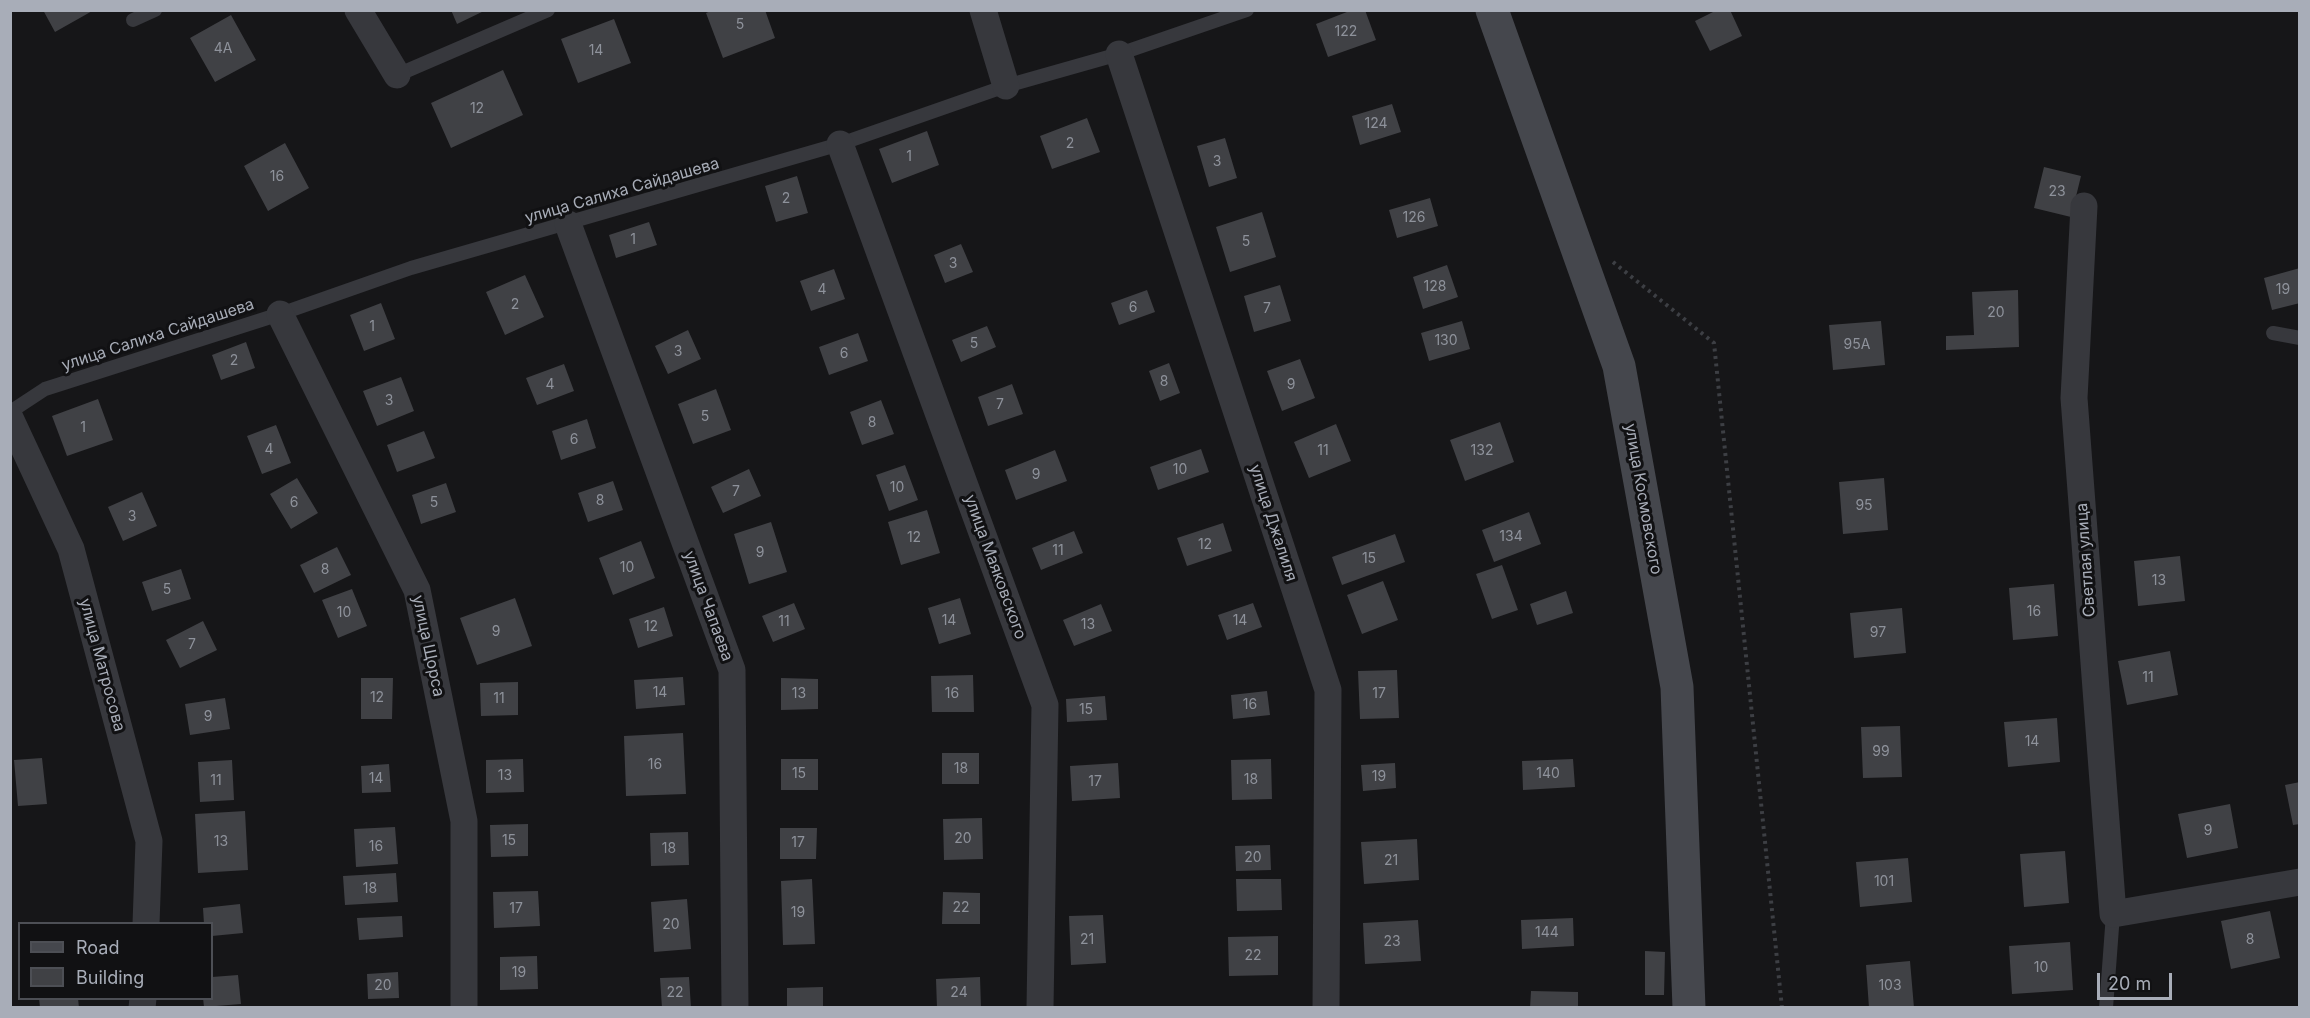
<!DOCTYPE html>
<html>
<head>
<meta charset="utf-8">
<style>
	body { margin:0 }
	#map { position:relative; width:2310px; height:1018px; overflow:hidden; background:#161618; font-family:Inter,sans-serif }
	canvas { display:block }
	.frame { position:absolute; inset:0; border:12px solid #a8adb8; pointer-events:none }
	.legend { position:absolute; left:18px; top:922px; width:195px; height:78px; box-sizing:border-box; background:#111113; border:2px solid #4d4f55; margin:0; padding:8px 10px; list-style:none; font-size:18px; color:#a8adb8 }
	.legend li { display:flex; align-items:center; gap:12px; height:30px }
	.legend b { width:30px; border:2px solid #4d4f55 }
	.scale { position:absolute; left:2097px; top:973px; width:75px; height:27px; box-sizing:border-box; border:3px solid #a8adb8; border-top:0; padding-left:8px; font-size:18px; line-height:21px; white-space:nowrap; color:#a8adb8; -webkit-text-stroke:4px #111113; paint-order:stroke }
</style>
</head>
<body>
<div id="map">
<canvas width="2310" height="1018"></canvas>
<div class="frame"></div>
<ul class="legend">
<li><b style="height:8px;background:#45474d"></b>Road</li>
<li><b style="height:16px;background:#404145"></b>Building</li>
</ul>
<div class="scale">20 m</div>
</div>
<script>
const context = document.querySelector('canvas').getContext('2d');
context.lineJoin = 'round';
function fillPath(path, color) { context.fillStyle = color; context.fill(path, 'evenodd'); }
const poly = rows => new Path2D(rows.map(r => 'M' + r).join(''));
function stroke(path, color, width, dash) { context.strokeStyle = color; context.lineWidth = width; context.lineCap = dash ? 'butt' : 'round'; context.setLineDash(dash || []); context.stroke(path); }
function label(font, color, halo, rows, align = 'center') {
  context.font = font + ' Inter,sans-serif'; context.lineWidth = 6; context.setLineDash([]); context.textBaseline = 'middle'; context.strokeStyle = halo; context.fillStyle = color; for (const [text, x, y, turn = 0] of rows) {
    context.save(); context.translate(x, y); context.rotate((+turn || 0) * Math.PI / 180); context.textAlign = isNaN(turn) ? turn : align; if (halo) context.strokeText(text, 0, 0); context.fillText(text, 0, 0); context.restore();
  }
}
const building = poly([
	[43,10,94,10,55,32],
	[451,10,486,10,457,24],
	[713,10,765,10,775,38,723,58,706,13],
	[1352,10,1365,10,1376,40,1328,57,1316,24],
	[1717,10,1730,10,1742,36,1710,51,1695,21],
	[231,15,256,60,215,82,190,38],
	[614,19,631,63,578,83,561,39],
	[503,70,523,115,451,148,431,103],
	[1392,104,1401,132,1360,145,1352,116],
	[1087,118,1100,152,1052,169,1040,136],
	[927,131,939,165,892,183,879,149],
	[1225,138,1237,178,1209,187,1197,146],
	[285,143,309,188,268,211,244,166],
	[2044,167,2081,176,2071,217,2034,208],
	[797,176,808,213,776,222,765,186],
	[1430,198,1438,226,1397,238,1389,210],
	[1262,212,1276,257,1230,272,1216,227],
	[649,222,657,245,616,258,609,235],
	[961,244,973,272,945,283,934,255],
	[1447,265,1458,297,1423,309,1413,277],
	[2300,268,2300,303,2272,310,2264,278],
	[834,269,845,299,811,311,800,281],
	[525,275,544,317,505,335,486,292],
	[1280,285,1291,321,1254,332,1244,296],
	[1147,290,1155,312,1119,325,1111,303],
	[2018,290,2019,347,1946,350,1946,336,1974,335,1972,292],
	[381,303,395,339,364,351,350,315],
	[1462,321,1470,349,1429,361,1421,333],
	[1881,321,1885,365,1833,370,1829,325],
	[987,326,996,347,961,362,952,340],
	[688,330,701,359,668,374,655,346],
	[858,333,868,361,829,375,819,347],
	[246,342,255,368,221,380,212,355],
	[1300,359,1315,398,1282,411,1267,371],
	[1169,363,1180,393,1160,401,1149,371],
	[564,364,574,391,537,405,526,378],
	[401,377,414,411,377,426,363,391],
	[1012,384,1023,414,988,426,978,397],
	[716,389,731,430,693,444,678,404],
	[98,399,113,440,67,456,52,416],
	[881,400,894,434,862,445,850,412],
	[587,419,596,448,561,460,552,431],
	[1500,422,1514,462,1465,481,1450,440],
	[1336,424,1351,461,1309,478,1294,442],
	[276,425,291,463,262,474,247,436],
	[424,431,435,458,397,472,387,445],
	[1201,449,1209,472,1158,490,1150,467],
	[1055,450,1067,481,1016,500,1005,470],
	[905,465,918,500,889,511,876,475],
	[749,469,761,496,723,513,711,487],
	[297,478,318,513,291,529,270,494],
	[1884,478,1888,530,1843,534,1839,482],
	[613,481,623,510,588,522,578,493],
	[446,483,456,512,421,524,412,495],
	[142,492,157,526,123,541,108,507],
	[927,510,940,553,901,565,888,522],
	[1529,512,1541,544,1494,562,1482,530],
	[771,522,787,572,749,584,734,534],
	[1223,523,1232,551,1187,566,1177,538],
	[1074,531,1083,553,1041,570,1032,548],
	[1395,534,1405,562,1342,585,1332,557],
	[641,541,655,578,613,595,599,558],
	[337,547,351,575,314,593,300,565],
	[2180,556,2185,601,2138,606,2134,561],
	[1502,565,1518,610,1492,619,1476,574],
	[181,569,191,599,152,611,142,582],
	[1383,581,1398,620,1362,634,1347,595],
	[2054,584,2058,636,2013,640,2009,588],
	[352,589,367,626,338,638,322,600],
	[1566,591,1573,613,1537,625,1530,604],
	[515,598,532,646,477,665,460,618],
	[960,598,971,634,939,644,928,608],
	[794,603,805,629,773,642,762,616],
	[1253,603,1262,627,1227,640,1218,615],
	[1101,604,1112,631,1074,646,1063,620],
	[664,607,673,636,638,648,629,619],
	[1902,608,1906,653,1854,658,1850,613],
	[203,621,217,650,180,668,166,640],
	[2170,651,2178,695,2127,705,2118,661],
	[1397,670,1399,718,1360,719,1358,671],
	[973,675,974,712,932,712,931,676],
	[683,677,685,705,636,709,634,680],
	[361,678,393,678,392,719,361,719],
	[781,678,818,679,818,709,781,710],
	[518,682,518,715,481,716,480,683],
	[1267,691,1270,715,1233,719,1231,695],
	[1105,696,1107,720,1067,722,1066,699],
	[225,698,230,729,190,735,185,704],
	[2057,718,2060,762,2008,767,2004,722],
	[1900,726,1902,777,1863,778,1861,727],
	[683,733,686,794,626,796,624,736],
	[942,753,979,753,979,784,942,784],
	[42,758,47,804,18,806,14,760],
	[523,759,524,792,486,793,486,760],
	[781,759,818,759,818,790,781,790],
	[1271,759,1272,799,1232,800,1231,760],
	[1573,759,1575,787,1523,790,1522,761],
	[232,760,234,800,200,802,198,762],
	[1118,763,1120,798,1072,801,1070,766],
	[1395,763,1396,788,1363,791,1361,765],
	[389,764,391,792,362,793,361,766],
	[2300,782,2300,824,2293,825,2285,785],
	[2230,804,2238,848,2187,858,2178,814],
	[245,811,248,870,198,873,195,814],
	[982,818,983,859,944,860,943,819],
	[528,824,528,856,491,857,490,825],
	[395,827,398,864,356,867,354,829],
	[780,828,817,828,816,859,780,859],
	[688,832,689,865,651,866,650,833],
	[1417,839,1419,880,1364,884,1361,842],
	[1270,845,1271,870,1236,871,1235,846],
	[2065,851,2069,903,2024,907,2020,854],
	[1908,858,1912,902,1860,907,1856,862],
	[396,873,398,902,345,905,343,876],
	[812,879,815,944,783,945,781,881],
	[1236,879,1281,879,1282,910,1237,911],
	[538,891,540,926,494,928,493,892],
	[943,892,980,893,980,924,942,924],
	[687,899,691,949,654,952,651,902],
	[240,904,243,933,212,936,212,924,204,924,203,908],
	[2270,911,2280,958,2231,969,2221,921],
	[1103,915,1106,963,1071,965,1069,916],
	[402,916,403,937,359,940,357,918],
	[1573,918,1574,946,1522,949,1521,920],
	[1418,920,1421,961,1365,964,1363,923],
	[1278,936,1278,975,1229,976,1228,937],
	[2070,942,2073,990,2012,994,2009,946],
	[1645,951,1665,952,1664,995,1645,995],
	[537,956,538,989,500,990,500,957],
	[1910,961,1914,1008,1869,1008,1866,965],
	[398,972,399,998,368,999,367,974],
	[238,975,241,1004,204,1007,203,998,212,998,212,977],
	[689,977,691,1008,662,1008,660,978],
	[980,977,981,1008,937,1008,936,979],
	[823,987,823,1008,787,1008,787,988],
	[1531,991,1578,992,1578,1008,1530,1008],
	[39,998,78,998,79,1008,40,1008]
]);
const path = poly([
	[1613,262,1714,343,1782,1008]
]);
const lane = poly([
	[133,20,155,10],
	[397,75,548,10],
	[2273,333,2300,338],
	[10,412,45,389,280,314,411,268,840,144,1006,86,1119,54,1247,10],
	[2106,1008,2113,914]
]);
const street = poly([
	[358,10,397,75],
	[983,10,1006,86],
	[1119,54,1328,690,1326,1008],
	[840,144,1045,705,1040,1008],
	[2084,206,2074,398,2113,914,2300,882],
	[568,224,732,670,735,1008],
	[280,314,417,590,464,821,464,1008],
	[10,418,71,549,149,841,146,924],
	[142,1008,143,998]
]);
const secondary = poly([
	[1492,10,1619,366,1677,687,1689,1008]
]);
const numberNames = [
	["5",740,25],
	["122",1346,32],
	["4А",223,49],
	["14",596,51],
	["12",477,109],
	["124",1376,124],
	["2",1070,144],
	["1",909,157],
	["3",1217,162],
	["16",277,177],
	["23",2057,192],
	["2",786,199],
	["126",1414,218],
	["1",633,240],
	["5",1246,242],
	["3",953,264],
	["128",1435,287],
	["4",822,290],
	["19",2283,290],
	["2",515,305],
	["6",1133,308],
	["7",1267,309],
	["20",1996,313],
	["1",372,327],
	["130",1446,341],
	["5",974,344],
	["95А",1857,345],
	["3",678,352],
	["6",844,354],
	["2",234,361],
	["8",1164,382],
	["4",550,385],
	["9",1291,385],
	["3",389,401],
	["7",1000,405],
	["5",705,417],
	["8",872,423],
	["1",83,428],
	["6",574,440],
	["4",269,450],
	["11",1323,451],
	["132",1482,451],
	["10",1180,470],
	["9",1036,475],
	["10",897,488],
	["7",736,492],
	["8",600,501],
	["6",294,503],
	["5",434,503],
	["95",1864,506],
	["3",132,517],
	["134",1511,537],
	["12",914,538],
	["12",1205,545],
	["11",1058,551],
	["9",760,553],
	["15",1369,559],
	["10",627,568],
	["8",325,570],
	["13",2159,581],
	["5",167,590],
	["16",2034,612],
	["10",344,613],
	["14",949,621],
	["14",1240,621],
	["11",784,622],
	["13",1088,625],
	["12",651,627],
	["9",496,632],
	["97",1878,633],
	["7",192,645],
	["11",2148,678],
	["14",660,693],
	["13",799,694],
	["16",952,694],
	["17",1379,694],
	["12",377,698],
	["11",499,699],
	["16",1250,705],
	["15",1086,710],
	["9",208,717],
	["14",2032,742],
	["99",1881,752],
	["16",655,765],
	["18",961,769],
	["15",799,774],
	["140",1548,774],
	["13",505,776],
	["19",1379,777],
	["14",376,779],
	["18",1251,780],
	["11",216,781],
	["17",1095,782],
	["9",2208,831],
	["20",963,839],
	["15",509,841],
	["13",221,842],
	["17",798,843],
	["16",376,847],
	["18",669,849],
	["20",1253,858],
	["21",1391,861],
	["101",1884,882],
	["18",370,889],
	["22",961,908],
	["17",516,909],
	["19",798,913],
	["20",671,925],
	["144",1547,933],
	["21",1087,940],
	["8",2250,940],
	["23",1392,942],
	["22",1253,956],
	["10",2041,968],
	["19",519,973],
	["20",383,986],
	["103",1890,986],
	["22",675,993],
	["24",959,993]
];
const streetNames = [
	["улица Салиха Сайдашева",622,191,-16],
	["улица Салиха Сайдашева",158,335,-18],
	["улица Космовского",1643,499,80],
	["улица Джалиля",1273,523,72],
	["Светлая улица",2086,560,-94],
	["улица Маяковского",995,567,70],
	["улица Чапаева",708,606,70],
	["улица Щорса",428,646,78],
	["улица Матросова",102,665,75]
];
fillPath(building, '#404145');
stroke(path, '#3d3f44', 4, [3, 4.5]);
stroke(lane, '#37383d', 14);
stroke(street, '#37383d', 27);
stroke(secondary, '#45474d', 33);
label('14px', '#8e929b', null, numberNames);
label('16px', '#a8adb8', '#111113', streetNames);
</script>
</body>
</html>
